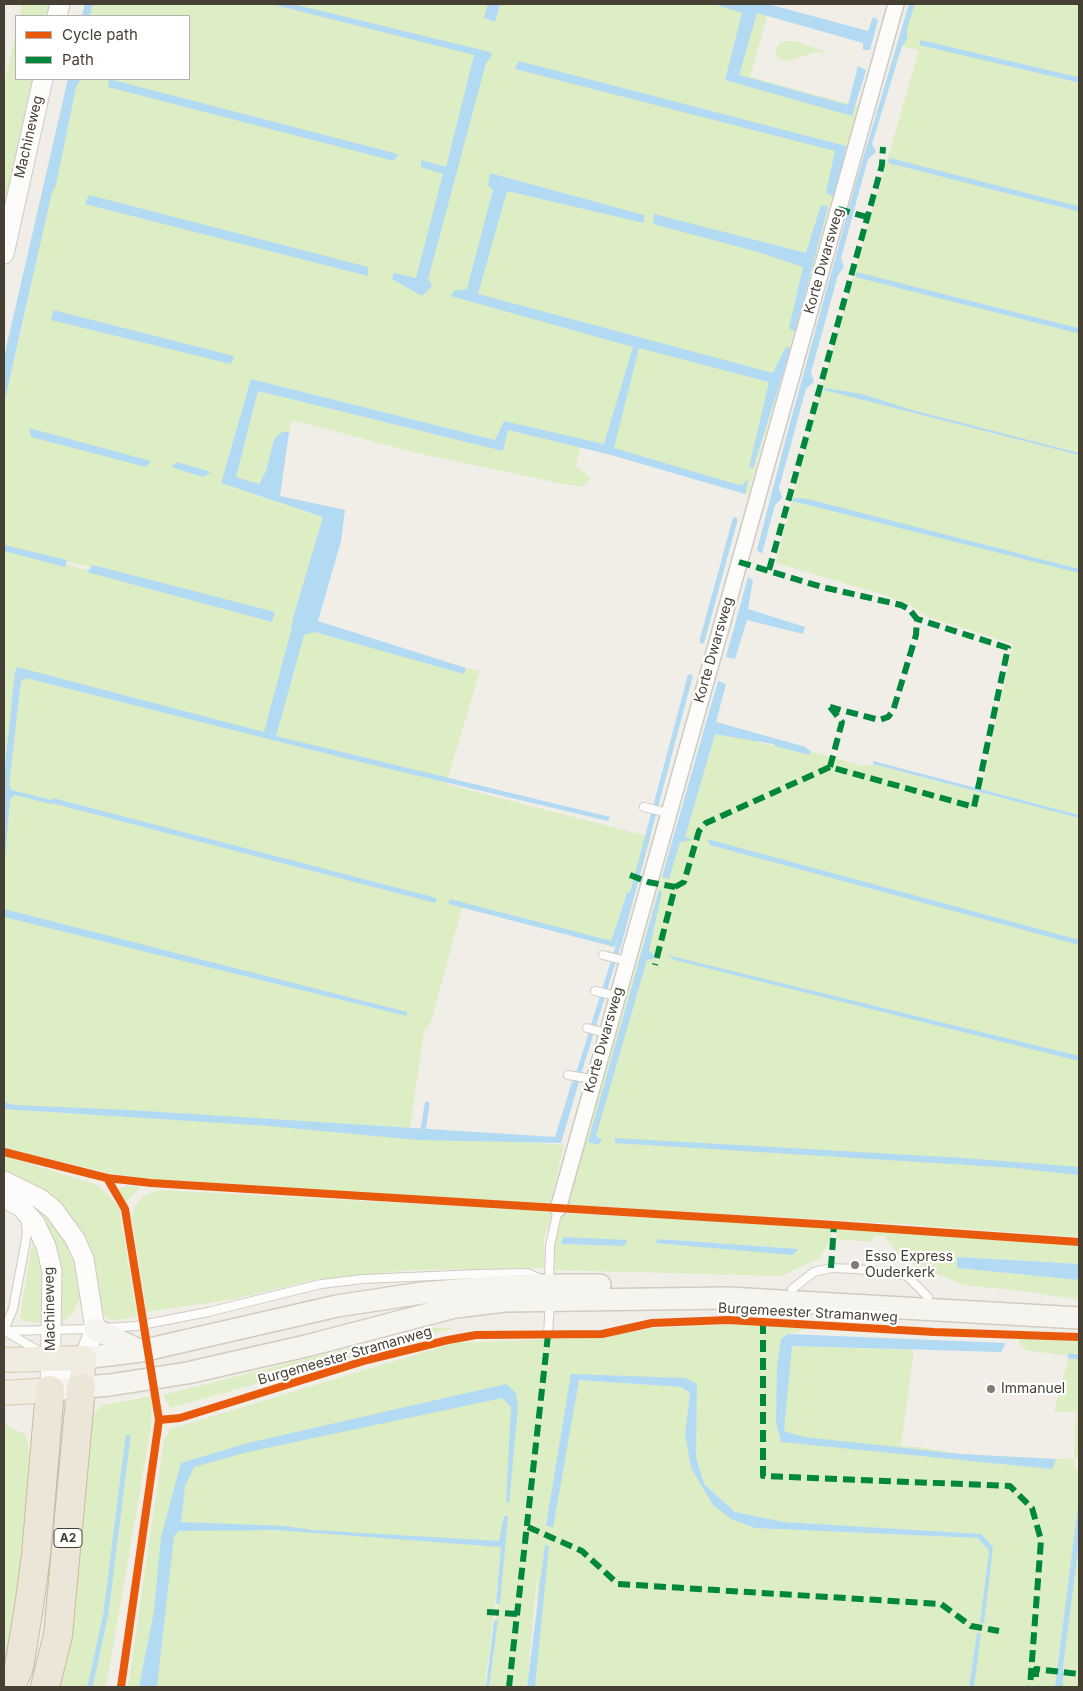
<!DOCTYPE html>
<html>
<head>
<meta charset="utf-8">
<style>
	body { margin:0 }
	#map { position:relative; width:1083px; height:1691px; overflow:hidden; background:#f0eee7; font-family:Inter,sans-serif }
	canvas { display:block }
	.frame { position:absolute; inset:0; border:5px solid #463f33; pointer-events:none }
	.legend { position:absolute; left:15px; top:15px; width:175px; height:65px; box-sizing:border-box; background:#fff; border:1px solid #b5b2ad; margin:0; padding:6px 9px; list-style:none; font-size:15px; color:#463f33 }
	.legend li { display:flex; align-items:center; gap:10px; height:25px }
	.legend b { width:25px; border:1px solid #b5b2ad }
</style>
</head>
<body>
<div id="map">
<canvas width="1083" height="1691"></canvas>
<div class="frame"></div>
<ul class="legend">
<li><b style="height:6px;background:#e8590c"></b>Cycle path</li>
<li><b style="height:6px;background:#00873e"></b>Path</li>
</ul>
</div>
<script>
const context = document.querySelector('canvas').getContext('2d');
context.lineJoin = 'round';
function fillPath(path, color) { context.fillStyle = color; context.fill(path, 'evenodd'); }
const poly = rows => new Path2D(rows.map(r => 'M' + r).join(''));
function stroke(path, color, width, dash) { context.strokeStyle = color; context.lineWidth = width; context.lineCap = dash ? 'butt' : 'round'; context.setLineDash(dash || []); context.stroke(path); }
function label(font, color, halo, rows, align = 'center') {
  context.font = font + ' Inter,sans-serif'; context.lineWidth = 4.5; context.setLineDash([]); context.textBaseline = 'middle'; context.strokeStyle = halo; context.fillStyle = color; for (const [text, x, y, turn = 0] of rows) {
    context.save(); context.translate(x, y); context.rotate((+turn || 0) * Math.PI / 180); context.textAlign = isNaN(turn) ? turn : align; if (halo) context.strokeText(text, 0, 0); context.fillText(text, 0, 0); context.restore();
  }
}
const green = poly([
	[22,4,54,4,51,16,20,16],
	[85,4,733,4,768,13,750,77,858,106,748,495,614,448,632,353,604,444,503,423,495,440,251,379,221,483,323,517,293,619,464,673,466,668,480,671,446,784,651,837,619,948,462,907,431,1022,424,1031,409,1134,564,1145,550,1204,158,1180,109,1173,4,1148,4,801,12,701,4,774,4,670,7,670,4,669,4,547,272,622,275,612,4,546,4,404,27,307,43,189,68,79,189,79,189,16,83,16],
	[491,173,643,215,644,223,488,185],
	[912,4,1079,4,1079,815,981,789,1013,644,928,617,911,605,888,596,776,563,820,392,919,50,900,46],
	[16,31,16,79,37,79,4,232,4,87],
	[787,41,795,41,828,53,814,52,789,61,782,60,777,56,776,49,780,43],
	[258,391,503,451,508,430,580,447,576,466,591,478,584,486,568,485,417,453,292,420,289,432,282,432,274,439,266,471,258,484,236,477],
	[705,728,805,754,807,750,862,766,873,764,1079,818,1079,1237,886,1223,567,1205],
	[4,1156,98,1185,111,1198,119,1209,137,1317,115,1320,108,1319,102,1312,84,1243,4,1172],
	[127,1186,140,1187,126,1203,117,1189],
	[159,1190,547,1211,551,1216,544,1239,544,1268,411,1270,358,1275,309,1281,234,1299,147,1312,132,1217,135,1206,144,1196],
	[26,1201,46,1210,77,1259,81,1294,73,1313,61,1324,62,1279,56,1245,40,1213],
	[563,1213,832,1228,831,1238,820,1258,781,1276,555,1270,554,1245],
	[563,1237,625,1246,562,1244],
	[659,1239,797,1249,656,1243],
	[837,1228,1079,1246,1079,1264,958,1257,957,1268,1079,1280,1079,1300,1031,1292,964,1285,902,1259,884,1236,873,1236,872,1242,836,1239],
	[32,1243,41,1262,42,1302,40,1323,22,1321,20,1317],
	[743,1324,810,1328,788,1334,781,1339,784,1428,792,1346,914,1350,901,1446,919,1447,960,1454,1056,1459,1074,1458,1076,1412,1054,1412,1069,1356,1025,1350,1019,1344,1020,1337,1079,1340,1079,1457,1074,1459,1075,1467,1079,1473,1079,1498,1055,1687,972,1687,977,1633,969,1687,535,1687,538,1564,527,1687,489,1687,507,1524,502,1547,485,1687,128,1687,164,1440,170,1429,454,1343,608,1337,653,1328],
	[579,1380,697,1384,696,1456,704,1484,735,1512,784,1522,981,1534,993,1547,980,1622,989,1551,978,1538,755,1528,713,1505,691,1468,685,1434,690,1393,681,1387],
	[429,1328,454,1328,170,1408,163,1395],
	[152,1396,151,1427,106,1687,61,1687,73,1613,89,1433,94,1413,103,1405],
	[4,1424,26,1435,33,1468,22,1591,4,1674],
	[1079,1539,1079,1687,1063,1687,1063,1666]
]);
const water = poly([
	[85,4,93,4,90,16,82,16],
	[271,4,293,4,490,52,492,56,486,63,428,279,432,286,422,296,392,279,394,273,416,278,443,174,421,167,421,160,446,167,474,55],
	[488,4,500,4,495,22,484,18],
	[714,4,768,4,868,31,873,17,878,20,870,50,863,50,863,43,757,13,739,75,848,105,858,66,866,70,852,116,725,80,742,13],
	[909,4,915,4,907,29,907,39,902,46,872,144,876,152,868,159,841,258,844,267,838,275,811,373,814,382,806,389,779,488,782,498,775,505,762,554,757,550,786,438,856,182],
	[519,61,846,146,836,198,826,193,835,151,515,69],
	[68,79,81,79,76,87,56,185,52,192,4,404,4,357],
	[109,79,398,154,394,161,108,87],
	[490,173,644,215,644,223,507,191,478,294,773,373,786,347,791,348,753,468,749,467,769,382,639,348,614,448,739,485,744,484,746,480,748,482,745,494,611,455,508,430,503,451,258,391,236,477,259,484,266,471,274,439,282,432,289,432,280,496,345,510,341,541,318,621,466,668,464,674,315,632,304,635,276,736,610,817,608,821,352,760,26,678,21,681,9,785,12,790,59,802,51,804,15,795,10,799,4,870,4,774,15,672,17,667,264,732,291,631,293,618,323,517,221,483,251,379,495,440,504,421,604,444,633,347,451,296,454,291,467,289,493,190,488,185],
	[89,195,368,267,368,276,85,204],
	[821,205,828,207,795,332,789,328,803,267,758,252,653,224,654,214,806,253],
	[53,310,234,356,231,364,51,320],
	[825,388,862,394,912,410,1079,453,1079,455,824,390],
	[29,428,151,461,146,467,31,437],
	[177,462,211,472,203,477,171,467],
	[793,498,808,499,1079,569,1079,573,792,501],
	[4,545,67,560,65,567,4,551],
	[93,565,275,612,272,622,87,572],
	[748,577,753,580,748,609,805,627,803,634,747,620,735,659,726,657],
	[718,681,726,684,716,722,806,747,807,750,715,734,685,837,693,840,680,842,669,879,662,877],
	[873,761,1079,815,1079,818,873,764],
	[707,839,1079,940,1079,945,710,845],
	[659,890,662,892,649,951,654,955,653,959,647,960,596,1136,602,1140,598,1145,588,1142],
	[4,909,407,1012,407,1016,4,917],
	[667,955,1079,1056,1079,1061,675,960],
	[572,1082,579,1082,561,1143,418,1140,269,1126,4,1109,4,1102,14,1105,129,1110,555,1137],
	[615,1138,964,1158,1079,1167,1079,1175,1015,1168,615,1143],
	[563,1237,627,1240,625,1246,561,1244],
	[659,1239,798,1249,793,1255,655,1243],
	[957,1257,1079,1264,1079,1280,957,1268],
	[788,1334,1006,1343,1001,1352,792,1346,784,1431,804,1437,960,1454,1056,1459,1052,1469,781,1442,776,1422,777,1367,781,1339],
	[571,1374,685,1378,697,1384,696,1457,704,1484,735,1512,784,1522,981,1534,993,1547,984,1623,980,1623,989,1551,978,1538,755,1528,731,1519,713,1505,691,1468,685,1434,690,1393,681,1387,579,1380,553,1528,546,1525],
	[506,1384,516,1393,518,1408,509,1503,506,1502,511,1407,502,1398,248,1452,194,1467,185,1486,181,1522,285,1526,312,1530,499,1541,504,1516,508,1516,500,1603,496,1604,501,1547,276,1530,179,1531,174,1536,157,1687,139,1687,154,1611,161,1537,181,1463,248,1443],
	[1079,1498,1079,1544,1063,1666,1063,1687,1055,1687],
	[545,1545,549,1546,535,1687,527,1687],
	[498,1619,489,1687,486,1687,494,1621],
	[977,1633,981,1633,974,1687,969,1687]
]);
const stream = poly([
	[922,43,1079,80],
	[891,161,1079,209],
	[858,275,1079,331],
	[702,641,735,520],
	[777,744,808,752],
	[54,801,434,900],
	[451,902,613,944,629,895],
	[576,1082,620,940,690,677],
	[423,1131,427,1104],
	[1070,1356,1079,1357],
	[90,1687,106,1613,128,1437]
]);
const service = poly([
	[644,807,668,813],
	[603,955,626,961],
	[595,991,616,996],
	[587,1028,606,1033],
	[568,1075,592,1079],
	[549,1283,550,1246,558,1209],
	[792,1289,814,1272,831,1268,856,1269,906,1275,928,1297],
	[106,1328,136,1326,208,1312,321,1284,363,1279,478,1274,528,1273,538,1278],
	[4,1330,13,1309,25,1245,27,1232,25,1218],
	[4,1331,94,1329],
	[6,1332,41,1352],
	[548,1335,550,1302]
]);
const minor = poly([
	[558,1209,896,4]
]);
const tertiary = poly([
	[57,16,60,4],
	[4,254,43,79],
	[4,1181,39,1198,54,1210,75,1239,84,1259,95,1329,84,1358],
	[4,1198,21,1207,35,1223,46,1246,52,1271,50,1390],
	[51,1359,81,1388]
]);
const secondary = poly([
	[95,1329,141,1351],
	[84,1358,141,1351,337,1306,422,1293,518,1285,600,1285],
	[50,1390,110,1385,187,1373,306,1346,455,1307,505,1301,728,1298,1079,1318]
]);
const primary = poly([
	[4,1360,84,1358,81,1388],
	[4,1393,50,1390]
]);
const motorway = poly([
	[11,1687,19,1667,29,1607,36,1555,50,1390],
	[45,1687,58,1635,81,1388]
]);
const quiet = poly([
	[838,209,867,217],
	[739,562,822,587,901,605,909,609,917,619,916,635,893,711,888,717,879,720,830,707],
	[769,570,882,165,883,147],
	[830,767,842,722,830,707],
	[630,875,648,882,675,887,655,965],
	[675,887,684,882,699,831,706,823,830,767,974,807,1008,648,917,619],
	[831,1268,834,1225],
	[763,1322,763,1476,1010,1486,1032,1508,1041,1540,1030,1687],
	[528,1527,582,1551,618,1584,941,1604,971,1626,999,1631],
	[487,1612,517,1614],
	[1036,1677,1036,1669,1079,1674],
	[509,1687,548,1335]
]);
const cycleway = poly([
	[4,1152,107,1178,151,1183,834,1225,1079,1242],
	[107,1178,125,1209,159,1420,121,1687],
	[159,1420,180,1418,367,1360,448,1340,476,1335,602,1334,652,1323,728,1320,934,1332,1079,1337]
]);
const markers = [
	[855,1265,5,"#827c72"],
	[991,1389,5,"#827c72"]
];
const shields = [
	[68,1538,28]
];
const shieldNames = [
	["A2",68,1538]
];
const streetNames = [
	["Machineweg",29,137,-77],
	["Korte Dwarsweg",824,261,-74],
	["Korte Dwarsweg",714,650,-74],
	["Korte Dwarsweg",604,1040,-74],
	["Machineweg",50,1309,-91],
	["Burgemeester Stramanweg",808,1313,3],
	["Burgemeester Stramanweg",345,1356,-16]
];
const poiNames = [
	["Esso Express",865,1257],
	["Ouderkerk",865,1273],
	["Immanuel",1001,1389]
];
fillPath(green, '#ddedc4');
fillPath(water, '#b2daf3');
stroke(stream, '#b2daf3', 5);
stroke(service, '#cecbc5', 10);
stroke(minor, '#cecbc5', 18);
stroke(tertiary, '#cecbc5', 21);
stroke(secondary, '#d1ccbe', 24);
stroke(primary, '#d4cab2', 26);
stroke(motorway, '#cbbba0', 30);
stroke(service, '#fdfcfb', 8);
stroke(minor, '#fdfcfb', 15);
stroke(tertiary, '#fdfcfb', 19);
stroke(secondary, '#f6f4ee', 21);
stroke(primary, '#f1ece2', 24);
stroke(motorway, '#ece6d8', 28);
stroke(quiet, '#00873e', 6, [12, 6]);
stroke(cycleway, '#e8590c', 8);
for (const [x, y, r, color] of markers) { const dot = new Path2D(); dot.arc(x, y, r, 0, 2 * Math.PI); context.fillStyle = color; context.fill(dot); stroke(dot, '#fff', 2); }
for (const [x, y, w] of shields) { const box = new Path2D(); box.roundRect(x - w / 2, y - 9.5, w, 19, 4); context.fillStyle = '#fff'; context.fill(box); stroke(box, '#463f33', 1); }
label('bold 12px', '#463f33', null, shieldNames);
label('14px', '#463f33', '#fff', streetNames);
label('14px', '#463f33', '#fff', poiNames, 'left');
</script>
</body>
</html>
